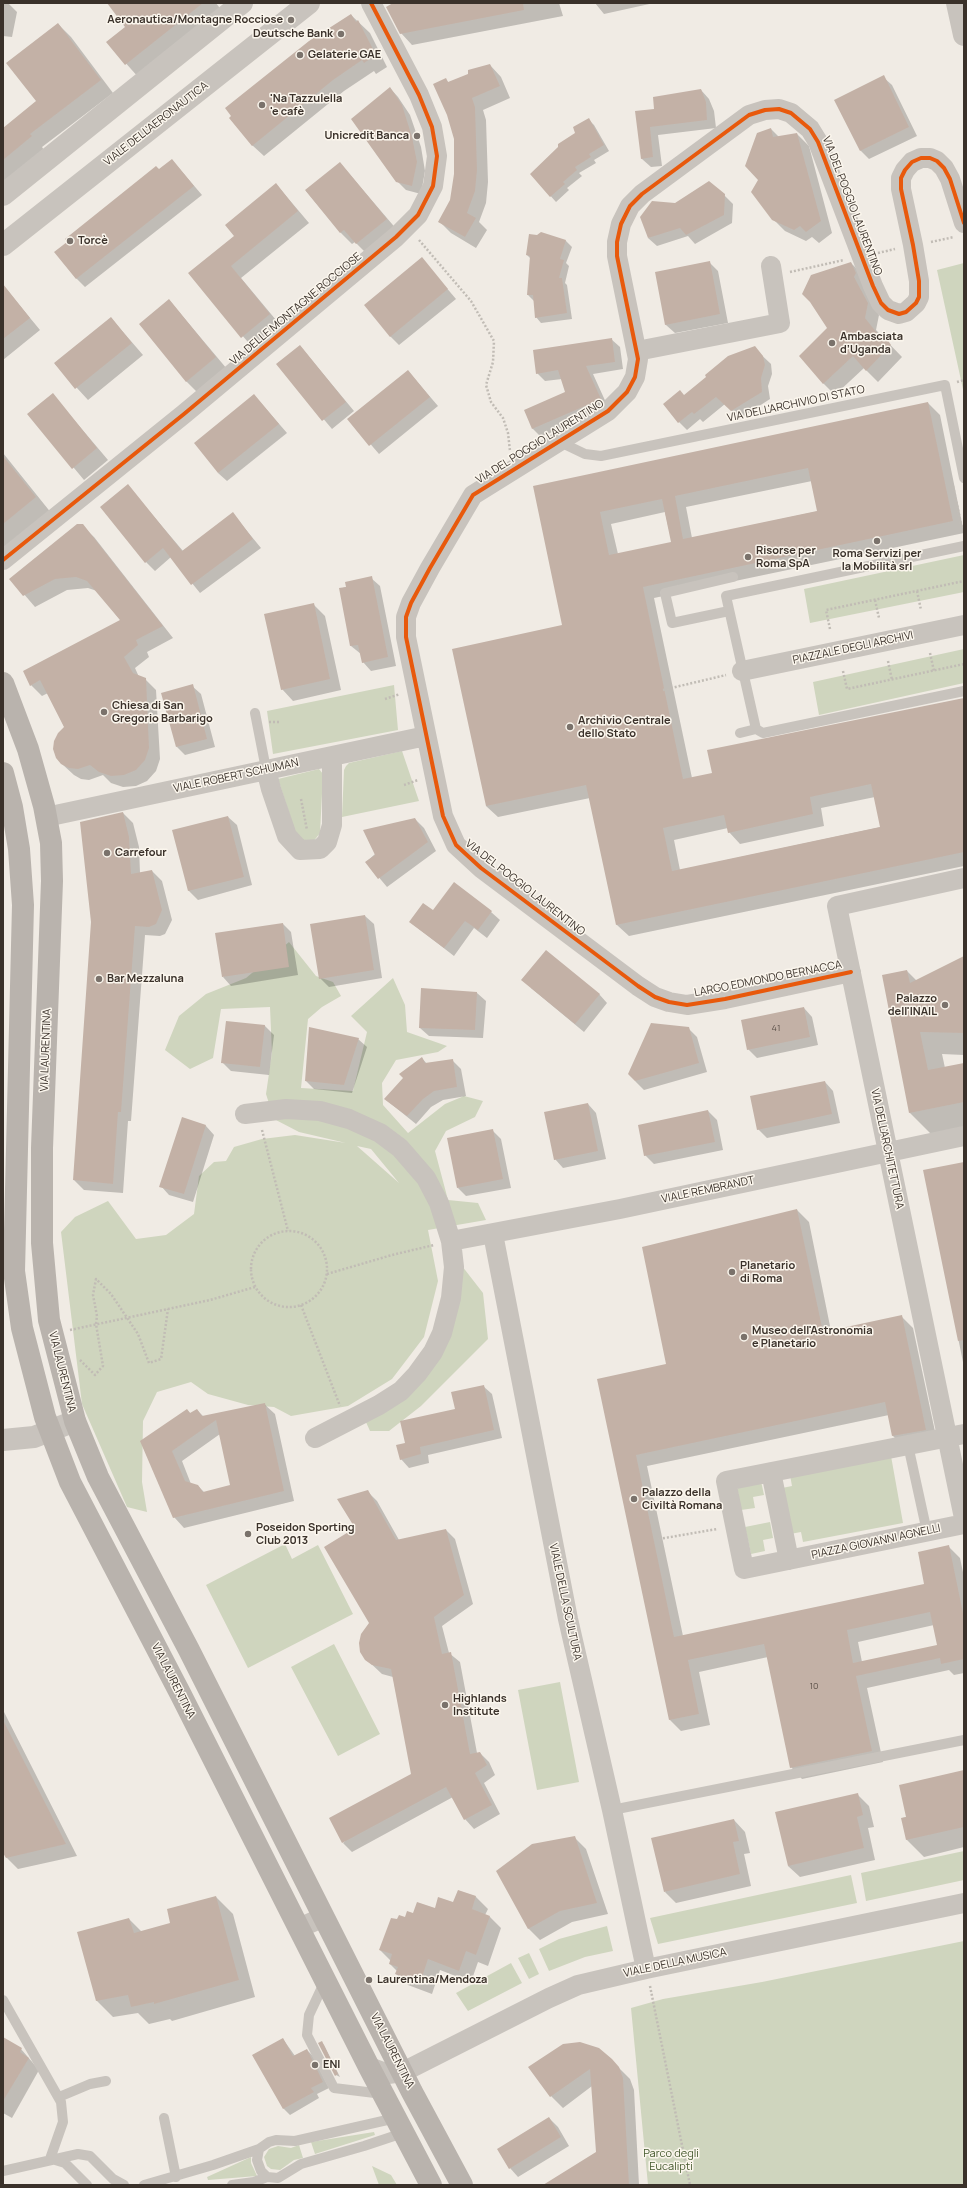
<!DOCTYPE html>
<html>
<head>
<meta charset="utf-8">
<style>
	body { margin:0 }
	#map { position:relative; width:967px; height:2188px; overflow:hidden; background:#f0ebe4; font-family:Manrope,sans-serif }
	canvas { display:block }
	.frame { position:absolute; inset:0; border:4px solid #3a312a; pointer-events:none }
</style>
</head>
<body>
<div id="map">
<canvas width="967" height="2188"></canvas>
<div class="frame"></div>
</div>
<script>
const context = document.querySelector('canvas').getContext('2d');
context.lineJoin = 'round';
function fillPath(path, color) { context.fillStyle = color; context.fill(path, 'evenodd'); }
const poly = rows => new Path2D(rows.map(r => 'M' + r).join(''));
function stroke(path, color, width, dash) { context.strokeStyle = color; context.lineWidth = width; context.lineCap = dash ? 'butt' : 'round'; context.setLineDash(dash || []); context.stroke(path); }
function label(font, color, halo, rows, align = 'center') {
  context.font = font + ' Manrope,sans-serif'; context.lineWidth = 3; context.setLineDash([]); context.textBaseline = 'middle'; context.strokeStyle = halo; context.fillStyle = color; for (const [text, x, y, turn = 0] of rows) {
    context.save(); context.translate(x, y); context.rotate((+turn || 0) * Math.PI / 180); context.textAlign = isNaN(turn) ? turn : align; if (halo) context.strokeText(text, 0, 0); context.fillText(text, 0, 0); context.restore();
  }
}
const green = poly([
	[964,263,964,394,937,270],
	[964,555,964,592,810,623,804,589],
	[964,649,964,683,819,715,813,682],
	[394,685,398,730,273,754,267,711],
	[402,751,419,801,342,817,344,770,346,766,349,763],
	[319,769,323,774,320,833,313,842,298,840,278,779],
	[289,942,316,976,333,982,341,996,322,1007,308,1019,301,1088,353,1091,367,1032,351,1016,393,978,405,1005,407,1032,447,1046,438,1052,396,1060,382,1083,383,1105,408,1133,445,1104,464,1096,483,1101,475,1117,446,1131,435,1151,448,1200,478,1203,486,1220,428,1230,438,1281,424,1337,392,1379,348,1406,291,1416,274,1407,248,1405,208,1394,191,1382,157,1392,143,1421,142,1482,147,1512,127,1507,82,1404,61,1232,75,1217,108,1201,136,1239,166,1235,194,1214,199,1176,214,1162,226,1161,234,1147,262,1139,295,1135,346,1143,299,1132,274,1119,266,1094,272,1053,270,1007,221,1009,213,1058,190,1069,165,1050,179,1016,206,994,246,978],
	[357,1146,371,1149,399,1183],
	[462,1266,483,1293,488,1339,421,1406,389,1431,370,1431,361,1411,403,1386,445,1311],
	[891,1456,903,1523,803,1542,801,1532,790,1534,782,1488,792,1486,790,1475],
	[761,1481,764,1495,753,1497,755,1508,741,1510,737,1486],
	[770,1522,773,1538,763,1540,765,1551,751,1554,745,1527],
	[285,1544,292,1559,318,1545,353,1614,248,1668,206,1585],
	[334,1644,380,1734,338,1756,291,1667],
	[560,1682,579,1782,537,1790,518,1690],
	[964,1851,964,1880,866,1901,861,1873],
	[851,1875,857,1903,658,1944,650,1918],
	[607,1926,613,1951,585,1957,549,1971,539,1949,559,1939],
	[964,1941,964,2185,648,2185,631,2008,663,1999,762,1982],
	[529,1953,539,1974,529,1979,518,1958],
	[511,1963,522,1983,468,2011,456,1993],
	[374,2132,375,2135,315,2154,311,2142],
	[299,2145,303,2158,294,2160,280,2170,271,2169,267,2166,264,2157,269,2149,278,2146,291,2148],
	[251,2157,251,2163,257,2176,208,2180,207,2177],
	[372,2166,391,2175,397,2185,379,2185]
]);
const shadow = poly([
	[3,3,8,3,17,12,12,37,3,36],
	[108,3,216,3,222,11,139,78,107,42,126,27],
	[392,3,559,3,563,16,412,45,401,33],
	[595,3,654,3,604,14],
	[351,15,370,33,387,67,376,74,374,71,344,91,264,156,252,145],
	[58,24,71,37,113,93,42,147,44,150,3,183,3,129,37,101],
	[490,65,501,77,510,98,483,110,486,120,488,182,486,203,479,222,487,230,476,248,451,233,440,222,451,201,455,174,455,139,445,79,449,83],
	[883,77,892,85,917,136,869,159,861,151,836,100],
	[390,88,398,97,410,115,421,147,425,171,421,194,406,190,397,181],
	[701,90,709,99,714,111,716,128,658,135,662,166,651,167,642,159,636,112,656,110],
	[588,119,594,125,609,151,594,160,596,163,579,173,582,176,567,188,569,190,556,202,531,174,576,133],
	[771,129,779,137,797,134,809,146,832,233,819,243,812,237,806,241,785,231,773,219,759,180],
	[172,160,202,195,85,287,76,278],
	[340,163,398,231,368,255,355,242,352,244,341,233,306,191],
	[276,184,309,223,241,278,281,326,253,348,189,273,235,236],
	[724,195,733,204,732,223,695,244,688,236,657,246,648,238],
	[541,233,566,241,572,247,566,263,569,266,565,283,567,285,572,319,541,323,536,317,534,301,528,295,531,259,527,255],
	[422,259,456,299,399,345,390,336],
	[709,262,718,271,728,323,675,333,666,325,656,273],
	[851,263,863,275,879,315,876,330,902,357,878,382,864,368,835,395,823,383,828,328],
	[7,290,40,330,3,360,3,293],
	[169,300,227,369,198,393,186,381],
	[111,318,143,355,88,400,55,364],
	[611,339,620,347,623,369,593,374,608,407,541,437,533,429,525,411,566,393,562,379,545,381,537,373],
	[300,346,354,411,332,429,277,364],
	[754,348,771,364,772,374,768,386,770,399,739,419,725,404,703,422,700,419,687,430,679,422,685,396],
	[408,371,438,406,379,454,349,419],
	[53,395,108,460,84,480,29,414],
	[254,395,287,433,227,481,218,473],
	[928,403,940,415,964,533,654,598,692,778,713,774,964,699,964,866,629,936,617,925,590,798,498,817,486,806,563,626,534,487],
	[812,481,819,511,692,538,686,507],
	[665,512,672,543,618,554,611,524],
	[875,797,881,827,680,870,674,840,728,828,729,832,740,844,824,826,821,808],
	[3,453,52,514,3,554],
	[128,486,183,551,233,514,261,548,200,593,171,557,155,571,146,562],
	[82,526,94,537,173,638,147,652,149,657,135,668,139,677,145,679,156,690,160,759,156,771,147,781,136,786,123,787,111,783,103,775,89,780,81,779,74,775,62,764,65,728,48,693,42,696,31,685,121,621,97,591,88,588,67,590,35,607,11,579],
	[371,578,380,586,396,666,371,671,363,662,361,654,351,646,340,589],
	[313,604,325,616,341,690,293,701,282,689],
	[192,686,201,694,215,747,185,755,177,747],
	[123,813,133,823,139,847,140,873,152,871,162,881,172,920,165,934,160,936,145,935,131,1121,128,1121,123,1193,84,1190,74,1180],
	[228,817,237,825,252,885,198,900,189,891,173,831],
	[415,819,424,828,436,851,387,887,366,862],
	[433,912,491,912,500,920,487,938,474,928,454,956,410,922],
	[365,916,374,924,382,978,329,987,320,978],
	[283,924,291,932,298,975,231,986,223,977],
	[964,959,964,1055,942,1054,945,1068,964,1064,964,1129,933,1136,910,1113,907,971,917,981],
	[531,988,599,994,607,1003,584,1032],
	[422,989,477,993,486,1001,483,1038,429,1036,420,1028],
	[804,1008,812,1017,818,1045,757,1058,748,1049],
	[227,1022,265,1026,274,1035,269,1075,231,1071,222,1062],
	[688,1028,697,1037,707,1072,644,1090,635,1081],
	[358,1039,367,1047,352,1093,314,1089,306,1081],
	[422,1058,427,1064,452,1060,461,1069,466,1096,443,1100,431,1107,416,1124,385,1099],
	[825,1082,833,1091,840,1123,767,1138,758,1129],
	[588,1104,596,1113,606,1159,563,1168,555,1159],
	[708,1111,717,1120,723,1150,654,1164,645,1155],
	[183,1119,206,1126,214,1135,193,1202,169,1195,161,1186],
	[492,1130,501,1139,511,1188,466,1196,458,1188],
	[964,1163,964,1367,924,1171],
	[797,1210,809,1222,831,1331,901,1316,913,1328,937,1441,905,1448,893,1436,889,1415,647,1466,683,1636,926,1585,948,1546,960,1558,964,1577,964,1673,954,1675,949,1670,867,1688,883,1762,802,1779,791,1767,768,1657,699,1672,710,1725,681,1731,670,1720,599,1380,667,1365],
	[934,1625,938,1646,862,1662,858,1642],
	[483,1386,492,1394,502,1438,428,1455,429,1463,409,1468,401,1459],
	[264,1404,275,1414,294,1501,184,1528,174,1517,142,1441,187,1410,191,1414,197,1410,204,1417],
	[220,1434,231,1486,205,1493,198,1486,191,1484,182,1461],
	[368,1492,377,1501,399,1540,446,1530,455,1539,473,1604,442,1626,449,1653,460,1662,477,1753,480,1753,489,1762,495,1775,484,1783,500,1814,474,1829,465,1819,453,1797,352,1852,343,1843,412,1774,393,1677,382,1674,366,1659,370,1623,356,1529],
	[3,1710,77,1856,18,1869,7,1858,3,1850],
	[964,1771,964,1847,924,1857,907,1840,902,1818,907,1817],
	[857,1794,869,1806,874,1827,868,1828,875,1860,800,1877,788,1866],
	[734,1820,745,1832,750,1853,744,1854,751,1886,676,1903,665,1892],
	[575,1838,586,1849,608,1914,572,1922,540,1940,528,1928],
	[458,1891,476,1897,488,1909,485,1915,490,1917,501,1928,488,1966,478,1962,471,1982,440,1970,432,1994,408,1985,396,1974,397,1971,390,1964,391,1961,380,1950,398,1920,454,1904],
	[216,1897,233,1914,255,1997,172,2021,170,2019,149,2024,138,2013,113,2017,96,2000,129,1919,142,1932,172,1924],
	[3,2038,21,2049,39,2070,12,2118,3,2113],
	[283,2039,295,2056,307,2050,313,2056,329,2088,317,2094,319,2098,290,2115,284,2109,253,2055],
	[322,2043,324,2045,340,2077,336,2075],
	[611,2060,630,2079,634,2090,639,2185,545,2185,597,2153,592,2086,563,2108,551,2096,529,2067],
	[549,2118,558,2127,569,2146,518,2177,510,2168]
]);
const building = poly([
	[107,3,203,3,125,65,106,42,125,27],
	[393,3,523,3,524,10,400,34,386,7],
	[351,14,356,22,358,20,376,55,364,63,362,60,333,80,252,146,229,118,231,116,225,108,309,41],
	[58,23,101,80,30,134,32,136,3,160,3,128,36,101,6,63],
	[490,64,500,86,472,98,475,107,477,170,475,191,467,213,476,218,465,237,438,222,450,200,454,174,454,139,447,115,433,84,446,78,448,82,468,74,468,70],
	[884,75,909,127,860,151,834,100],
	[390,87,402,105,412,137,417,162,412,186,396,182,351,119],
	[701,89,706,102,707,120,650,127,653,157,641,159,635,111,654,109,653,97],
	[589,118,604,145,589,154,591,157,575,167,577,170,563,182,565,184,550,197,530,174,558,147,558,144,575,133,573,127],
	[771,128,773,137,797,133,821,221,806,232,800,226,794,230,772,220,751,192,758,180,745,166,757,133],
	[172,159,194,186,76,279,54,252,67,242,65,239,156,166,159,169],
	[340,162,387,219,356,244,344,230,340,233,305,190],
	[709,181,725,194,724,215,686,235,680,228,648,238,640,217,652,201,675,203],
	[276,183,298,211,231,266,270,314,241,338,188,273,234,236,225,225],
	[541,232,566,240,560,259,564,260,559,278,562,278,567,313,535,318,533,295,527,295,530,256,526,255,529,234,537,235],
	[422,257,448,289,390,337,364,305],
	[710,261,720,314,665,325,655,272],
	[851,262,856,273,854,277,868,303,865,318,877,333,885,336,891,345,866,371,853,356,823,384,799,356,827,328,810,302,802,294,811,275],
	[3,284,30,318,3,339],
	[169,299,216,357,186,382,139,324],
	[111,317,132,343,75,389,54,363],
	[612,338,615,362,586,366,601,399,532,429,524,410,565,392,558,370,536,374,533,350],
	[300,345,346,402,322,421,276,364],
	[755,346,763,356,765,365,761,378,762,392,731,411,716,397,694,414,692,412,678,423,663,404,680,390,684,395,706,377,705,375,728,356],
	[408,370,430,397,369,446,347,419],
	[53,393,97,448,72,469,27,414],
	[254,394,279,424,218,473,194,443],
	[928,402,953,521,643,587,683,779,712,773,707,750,964,698,964,852,616,925,586,785,486,806,452,649,562,625,533,486],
	[808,468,817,511,683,539,675,496],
	[662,499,671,542,609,555,600,512],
	[871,784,880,827,672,871,663,828,724,815,728,833,813,814,810,797],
	[3,456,36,497,3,524],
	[128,484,182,551,233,512,253,539,191,585,163,548,145,563,100,507],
	[77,524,83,524,163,626,136,640,138,645,124,657,133,673,146,678,149,748,145,760,136,770,124,775,111,776,99,772,90,765,78,769,69,768,61,764,56,758,53,749,54,741,58,733,64,727,40,680,30,686,23,671,120,620,87,581,76,577,55,579,23,596,9,579],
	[372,576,388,657,362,663,358,645,350,646,339,588,346,587,345,582],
	[314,603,330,679,281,690,264,614],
	[193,684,207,739,176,747,161,693],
	[123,812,129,837,131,874,152,870,162,910,156,924,149,927,135,926,121,1112,118,1112,113,1184,73,1180,91,922,80,822],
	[228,816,244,877,188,891,172,830],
	[415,818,428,842,378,879,365,862,375,855,363,830],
	[454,882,492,911,478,930,465,921,444,948,409,922,423,903,433,910],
	[365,915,374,970,319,979,310,924],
	[283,923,289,967,222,977,215,933],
	[546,950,600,994,575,1024,521,980],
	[964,956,964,1033,920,1032,928,1070,964,1063,964,1102,909,1113,882,975,907,970,910,983],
	[421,988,477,992,475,1030,419,1028],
	[804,1007,810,1037,747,1050,741,1020],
	[226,1021,265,1025,260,1067,221,1063],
	[651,1023,689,1027,699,1063,635,1081,628,1074],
	[309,1027,359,1038,344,1085,305,1081],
	[422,1057,425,1063,453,1059,457,1087,434,1091,423,1099,407,1116,384,1099,403,1078,399,1074],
	[825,1081,832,1114,757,1130,750,1096],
	[588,1103,598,1151,554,1160,544,1112],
	[708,1110,715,1142,644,1156,638,1125],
	[182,1117,206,1125,184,1194,159,1187],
	[493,1129,503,1179,457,1188,447,1138],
	[964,1162,964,1340,958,1341,923,1170],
	[797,1209,823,1332,902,1315,926,1430,892,1436,885,1402,636,1455,674,1637,924,1584,918,1552,949,1545,964,1618,964,1659,941,1664,940,1658,856,1676,872,1751,790,1768,764,1644,688,1660,699,1714,669,1720,597,1379,666,1364,642,1247],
	[930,1612,937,1645,853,1663,847,1630],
	[484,1385,494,1430,420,1447,421,1454,400,1460,396,1445,405,1443,400,1421,455,1409,451,1392],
	[265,1403,284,1491,173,1518,140,1441,187,1409,190,1413,197,1409,202,1416],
	[216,1420,230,1485,203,1492,198,1485,185,1481,172,1451],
	[368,1490,396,1540,446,1529,464,1595,434,1617,442,1654,451,1652,470,1754,480,1752,487,1765,475,1773,492,1805,464,1820,446,1787,342,1843,329,1818,411,1774,391,1669,372,1665,365,1660,360,1652,359,1643,361,1634,369,1623,324,1547,355,1528,337,1499],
	[3,1720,66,1844,6,1858,3,1853],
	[964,1770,964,1827,906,1840,901,1818,906,1817,899,1785],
	[858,1793,863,1815,857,1817,864,1848,788,1866,775,1812],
	[734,1819,739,1841,733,1842,740,1874,664,1892,651,1838],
	[575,1836,597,1903,560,1911,528,1929,496,1871,532,1844],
	[458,1890,476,1896,472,1909,490,1916,476,1955,466,1951,459,1971,428,1959,420,1983,395,1974,398,1967,389,1964,392,1954,379,1950,391,1918,397,1919,399,1915,405,1917,407,1911,413,1913,417,1902,435,1908,438,1897,453,1902],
	[216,1896,239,1980,154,2004,154,2002,131,2007,128,1995,96,2001,77,1932,129,1918,134,1933,170,1923,167,1909],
	[3,2037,22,2048,20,2052,29,2058,3,2101],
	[283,2038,293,2056,307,2049,323,2082,311,2088,314,2092,283,2109,252,2055],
	[322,2041,338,2074,335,2076,318,2043],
	[580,2042,599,2048,612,2059,619,2067,623,2078,629,2185,543,2185,596,2152,590,2069,550,2097,528,2067,563,2044],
	[549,2117,561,2137,509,2169,497,2149]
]);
const path = poly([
	[419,240,471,301,494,341,493,362,486,385,491,402,503,418,508,433,510,451],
	[931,242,954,237],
	[878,253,895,249],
	[790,272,844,260],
	[957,382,964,380],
	[953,486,963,533],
	[917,591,921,610],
	[875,600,879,618],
	[830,629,826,610,964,581],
	[930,653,934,671],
	[888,661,892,680],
	[843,671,847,689,964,664],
	[663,690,726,675],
	[385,699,400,694],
	[269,722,279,722],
	[404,785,418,780],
	[301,799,307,830],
	[262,1130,288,1231],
	'251 1269a38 38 0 1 1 76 0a38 38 0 1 1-76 0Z',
	[327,1274,392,1255,434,1245],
	[301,1305,340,1406],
	[70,1330,210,1300,255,1287],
	[80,1360,95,1375,103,1366,96,1324,97,1316,93,1295,96,1279,111,1294,138,1334,149,1363,161,1359,168,1309],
	[659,1539,717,1529],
	[650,1986,690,2185]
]);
const service = poly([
	[560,442,585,454,601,456,945,385,964,478],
	[729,611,672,623,665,593,733,577],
	[255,713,266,769],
	[756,729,726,596,964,546],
	[756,729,763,733,964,691],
	[740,733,756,729],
	[908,1445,927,1532],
	[612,1810,964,1740],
	[325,1981,309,2015,307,2035,334,2088,383,2094],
	[3,2000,61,2102,63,2122,50,2159],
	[59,2097,90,2084,106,2081],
	[164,2118,176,2177],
	[259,2149,257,2160,261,2171,267,2177],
	[52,2159,65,2163,87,2185],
	[3,2171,78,2154,90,2156,113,2179,124,2185],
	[144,2185,213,2165,259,2149,269,2142,276,2140,295,2141,396,2118],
	[232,2185,254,2182,267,2177,278,2178,301,2164,364,2146,403,2133]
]);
const minor = poly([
	[637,351,780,323,771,266],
	[3,560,184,414,396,237,418,215,433,186,437,156,432,127,419,95,371,3],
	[742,671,964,625],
	[266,769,271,789,287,836,300,850,320,849,327,842,332,825,332,756],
	[46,817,426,736],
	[964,878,837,906,964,1518],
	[851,972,725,999,687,1005,669,1002,655,997,638,986,481,868,456,845,443,816,406,637,406,617,411,603,430,568,473,495,608,411,627,392,635,377,638,359,617,256,617,242,621,224,630,206,642,194,749,115,765,110,779,109,791,113,810,129,818,142,873,286,881,303,888,310,899,314,906,312,916,303,919,297,919,281,913,245,901,189,901,178,905,170,912,162,921,158,930,158,937,161,944,168,950,179,964,223],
	[245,1114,286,1109,320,1111,349,1119,380,1133,400,1148,426,1178,439,1203,451,1241,454,1267,451,1298,442,1333,433,1352,417,1374,401,1391,379,1405,315,1438],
	[493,1234,568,1619,612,1810,646,1969],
	[451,1241,620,1209,964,1136],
	[964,1434,726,1481,744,1569,964,1524],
	[771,1472,789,1560],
	[299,1928,324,1917],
	[369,2067,388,2074,403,2072,549,1998,578,1985,646,1969,964,1903]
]);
const tertiary = poly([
	[957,3,964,35],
	[3,195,242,3],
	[3,245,309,3],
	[3,1440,34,1437,75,1421]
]);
const secondary = poly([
	[3,683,28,749,44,806,51,843,52,881,42,1148,42,1243,49,1320,75,1421,98,1477,189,1650,412,2092,462,2185],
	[3,773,12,807,19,849,23,905,14,1271,22,1328,45,1417,70,1482,181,1695,369,2067,431,2185]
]);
const cycleway = poly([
	[3,560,184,414,396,237,418,215,433,186,437,156,432,127,419,95,371,3],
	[851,972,725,999,687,1005,669,1002,655,997,638,986,481,868,456,845,443,816,406,637,406,617,411,603,430,568,473,495,608,411,627,392,635,377,638,359,617,256,617,242,621,224,630,206,642,194,749,115,765,110,779,109,791,113,810,129,818,142,873,286,881,303,888,310,899,314,906,312,916,303,919,297,919,281,913,245,901,189,901,178,905,170,912,162,921,158,930,158,937,161,944,168,950,179,964,223]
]);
const markers = [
	[291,20,4,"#7a726b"],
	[341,34,4,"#7a726b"],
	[300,55,4,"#7a726b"],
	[262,105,4,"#7a726b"],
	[417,136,4,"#7a726b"],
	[70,241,4,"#7a726b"],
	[832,343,4,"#7a726b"],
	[877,541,4,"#7a726b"],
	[748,557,4,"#7a726b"],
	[104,712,4,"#7a726b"],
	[570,727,4,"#7a726b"],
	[107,853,4,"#7a726b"],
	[99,979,4,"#7a726b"],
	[945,1005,4,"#7a726b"],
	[732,1272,4,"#7a726b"],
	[744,1337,4,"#7a726b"],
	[634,1499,4,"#7a726b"],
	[248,1534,4,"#7a726b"],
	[445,1705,4,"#7a726b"],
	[369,1980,4,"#7a726b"],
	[315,2065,4,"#7a726b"]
];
const numberNames = [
	["41",776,1028],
	["10",814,1686]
];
const poiNames = [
	["Aeronautica/Montagne Rocciose",283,20,"right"],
	["Deutsche Bank",333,34,"right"],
	["Gelaterie GAE",308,55],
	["'Na Tazzulella",270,99],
	["'e cafè",270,112],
	["Unicredit Banca",409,136,"right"],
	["Torcè",78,241],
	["Ambasciata",840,337],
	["d’Uganda",840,350],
	["Risorse per",756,551],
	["Roma SpA",756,564],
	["Roma Servizi per",877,554,"center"],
	["la Mobilità srl",877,567,"center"],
	["Chiesa di San",112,706],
	["Gregorio Barbarigo",112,719],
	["Archivio Centrale",578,721],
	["dello Stato",578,734],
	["Carrefour",115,853],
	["Bar Mezzaluna",107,979],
	["Palazzo",937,999,"right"],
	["dell'INAIL",937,1012,"right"],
	["Planetario",740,1266],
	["di Roma",740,1279],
	["Museo dell'Astronomia",752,1331],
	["e Planetario",752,1344],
	["Palazzo della",642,1493],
	["Civiltà Romana",642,1506],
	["Poseidon Sporting",256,1528],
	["Club 2013",256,1541],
	["Highlands",453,1699],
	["Institute",453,1712],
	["Laurentina/Mendoza",377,1980],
	["ENI",323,2065]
];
const streetNames = [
	["VIALE DELL'AERONAUTICA",156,124,-38],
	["VIA DEL POGGIO LAURENTINO",852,206,69],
	["VIA DELLE MONTAGNE ROCCIOSE",296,309,-40],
	["VIA DELL'ARCHIVIO DI STATO",796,404,-12],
	["VIA DEL POGGIO LAURENTINO",540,442,-32],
	["PIAZZALE DEGLI ARCHIVI",853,648,-12],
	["VIALE ROBERT SCHUMAN",236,776,-12],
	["VIA DEL POGGIO LAURENTINO",525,888,38],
	["LARGO EDMONDO BERNACCA",768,979,-11],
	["VIA LAURENTINA",46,1050,-88],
	["VIA DELL'ARCHITETTURA",887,1149,78],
	["VIALE REMBRANDT",708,1190,-12],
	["VIA LAURENTINA",62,1372,76],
	["PIAZZA GIOVANNI AGNELLI",876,1542,-12],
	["VIALE DELLA SCULTURA",565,1602,78],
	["VIA LAURENTINA",173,1681,63],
	["VIALE DELLA MUSICA",675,1963,-12],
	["VIA LAURENTINA",392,2051,63]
];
const parkNames = [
	["Parco degli",671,2154],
	["Eucalipti",671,2167]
];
fillPath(green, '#cfd5be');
fillPath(shadow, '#0003');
fillPath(building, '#c3b1a6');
stroke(path, '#c1bcb5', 2.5, [2, 2]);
stroke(service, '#c8c3bd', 10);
stroke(minor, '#c8c3bd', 20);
stroke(tertiary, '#c8c3bd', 22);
stroke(secondary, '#b9b3ad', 22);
stroke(cycleway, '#e8590c', 4);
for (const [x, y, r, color] of markers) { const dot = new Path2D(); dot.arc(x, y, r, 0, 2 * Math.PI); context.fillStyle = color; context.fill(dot); stroke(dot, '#fbf6ed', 1.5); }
label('9px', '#5c5149', null, numberNames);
label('bold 11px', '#3a312a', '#fbf6ed', poiNames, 'left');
label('11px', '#3a312a', '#fbf6ed', streetNames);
label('11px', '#45592e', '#fbf6ed', parkNames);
</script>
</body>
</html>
